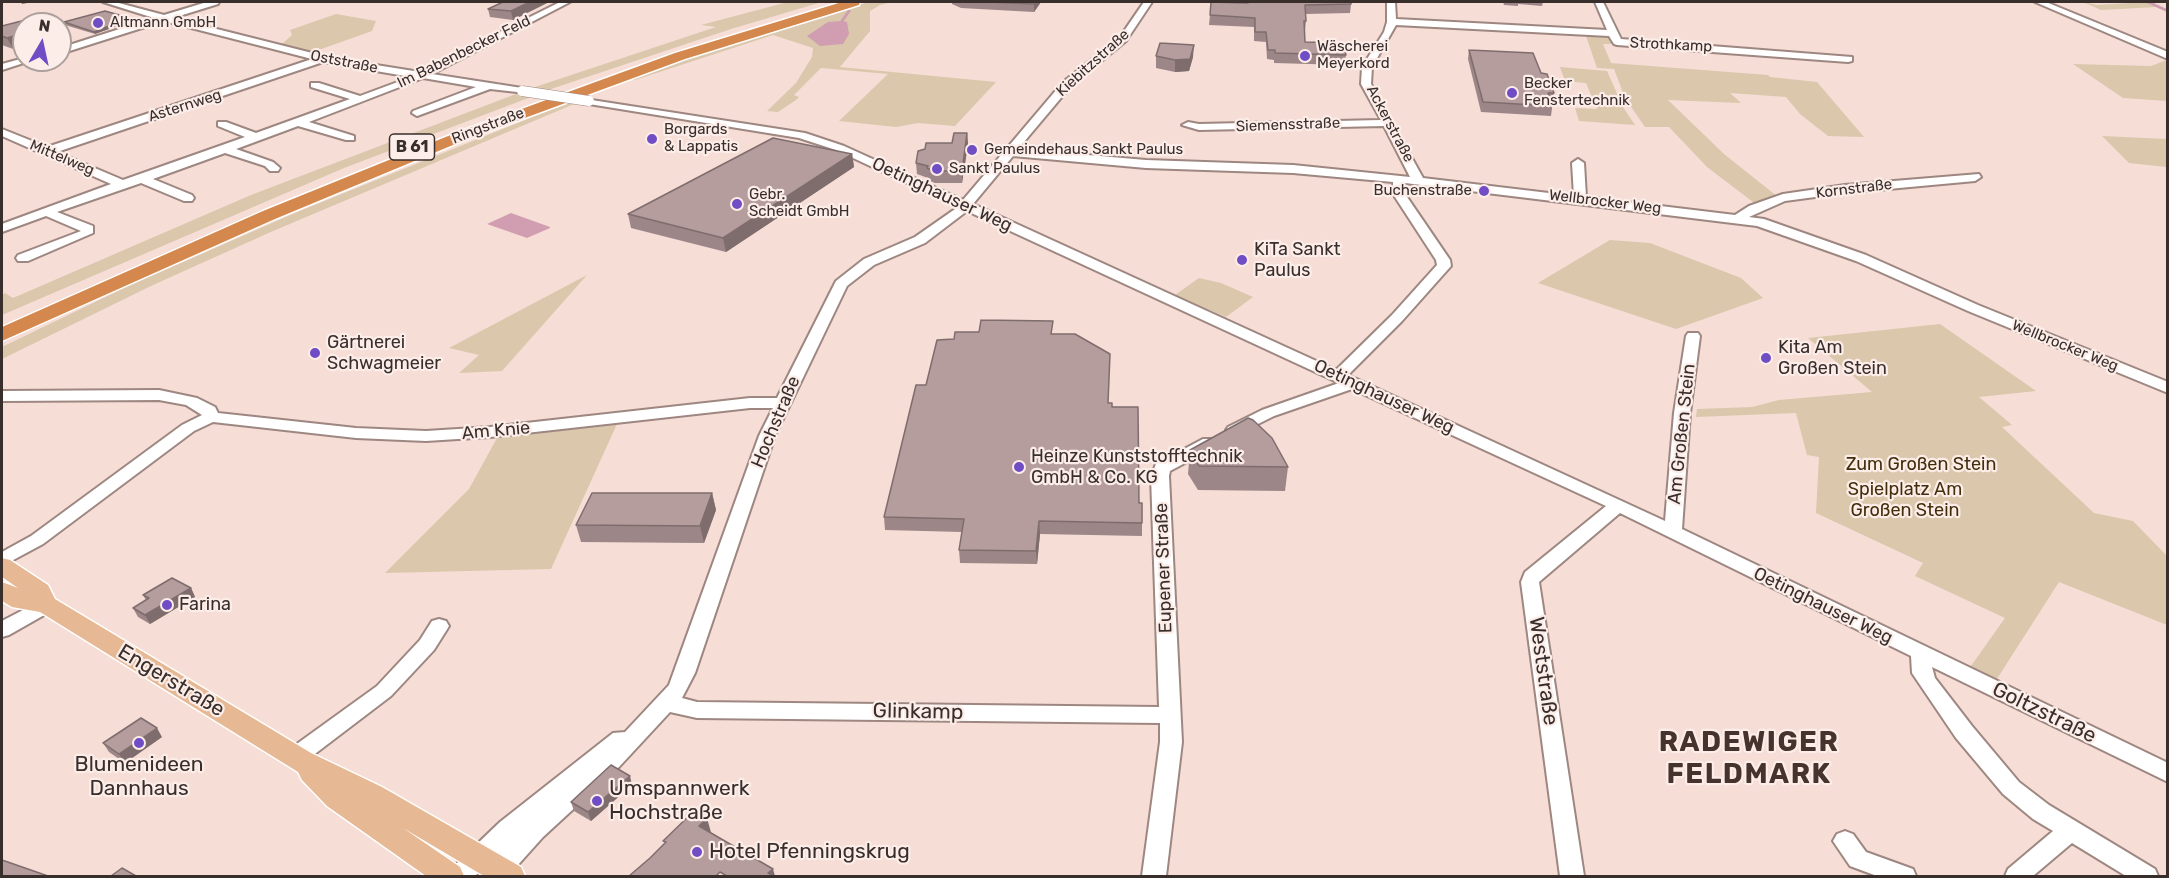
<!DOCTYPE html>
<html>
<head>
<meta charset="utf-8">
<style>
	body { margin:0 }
	#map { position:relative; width:2169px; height:878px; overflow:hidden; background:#f6ddd6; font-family:Rubik,sans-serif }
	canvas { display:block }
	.frame { position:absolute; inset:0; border:3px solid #382e2c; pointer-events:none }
	.north { position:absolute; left:12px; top:12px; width:60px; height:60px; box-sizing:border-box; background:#fcede8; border:2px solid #aea19d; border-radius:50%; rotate:9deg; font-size:16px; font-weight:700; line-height:24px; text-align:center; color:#382e2c }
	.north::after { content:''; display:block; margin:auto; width:21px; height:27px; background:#704cc5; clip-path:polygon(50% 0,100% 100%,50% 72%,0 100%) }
</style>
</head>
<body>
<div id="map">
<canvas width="2169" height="878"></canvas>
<div class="frame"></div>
<div class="north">N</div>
</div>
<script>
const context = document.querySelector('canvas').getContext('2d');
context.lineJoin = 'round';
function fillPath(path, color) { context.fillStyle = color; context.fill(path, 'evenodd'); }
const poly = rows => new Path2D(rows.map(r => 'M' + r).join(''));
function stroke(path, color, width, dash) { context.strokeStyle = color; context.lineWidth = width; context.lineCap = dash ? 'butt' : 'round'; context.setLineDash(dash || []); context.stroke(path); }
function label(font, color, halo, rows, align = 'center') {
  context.font = font + ' Rubik,sans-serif'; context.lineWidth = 4.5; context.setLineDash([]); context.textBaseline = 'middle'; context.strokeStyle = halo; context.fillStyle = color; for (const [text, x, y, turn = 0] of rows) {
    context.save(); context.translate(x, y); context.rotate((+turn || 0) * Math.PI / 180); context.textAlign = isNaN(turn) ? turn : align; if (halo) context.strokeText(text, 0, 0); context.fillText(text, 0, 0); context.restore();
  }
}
const green = poly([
	[788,2,822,2,731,29,545,91,532,88,716,27,701,25],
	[869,2,892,2,880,5,870,11,870,31,840,67,996,82,955,126,918,123,896,127,839,121,888,74,821,68,794,95,799,97,796,100,778,112,767,111,796,83,812,57,813,48,773,35,635,80,630,79,762,33],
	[2083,2,2097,5,2147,2,2157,7,2101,10],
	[336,14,376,21,372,31,313,52,282,44,292,35,290,30],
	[1585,33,1609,36,1612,44,1603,44,1611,63,1768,75,1770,77,1817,82,1864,137,1828,136,1800,114,1786,97,1730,93,1741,103,1668,100,1724,154,1778,197,1757,205,1707,167,1669,127,1645,127,1625,98,1614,69,1597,68],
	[2167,60,2167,101,2123,98,2073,64,2151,66],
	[1560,67,1607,71,1623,107,1635,125,1579,121,1575,108,1597,109,1586,83,1565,81],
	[516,94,531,97,344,168,2,315,2,295,5,293,13,298,251,195],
	[567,103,574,104,273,231,153,285,2,359,2,347,124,288,297,212],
	[2102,136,2167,139,2167,167,2129,163],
	[1610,240,1650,243,1741,278,1763,298,1676,329,1538,283],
	[587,275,502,371,459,373,479,355,449,348],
	[1199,278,1221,283,1253,297,1226,317,1175,295],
	[1940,324,2036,391,1979,397,2012,425,2002,427,2094,513,2133,521,2167,556,2167,625,2059,582,1993,685,1966,673,2005,618,1915,576,1923,563,1816,513,1819,457,1807,455,1796,413,1696,417,1697,409,1752,407,1779,400,1872,392,1808,338],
	[617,424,551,569,385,573,469,489,497,438]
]);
const water = poly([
	[842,21,847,22,849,34,843,44,820,46,807,36,828,22],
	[511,213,550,227,550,228,527,238,487,224]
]);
const stream = poly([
	[2148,2,2168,11],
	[842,21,849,11]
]);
const minor = poly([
	[103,2,115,2,164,15,207,2,219,2,218,4,173,18,332,58,420,72,560,2,570,2,432,74,522,88,527,91,526,93,490,89,417,116,412,113,413,111,476,87,423,78,309,122,354,136,354,140,346,140,298,126,236,149,273,162,280,168,278,171,270,171,265,166,225,153,153,179,192,195,194,198,192,201,184,201,141,183,57,212,93,226,93,233,28,261,18,261,16,258,18,255,81,231,46,216,2,232,2,224,111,184,2,136,2,129,47,147,312,59,164,21,60,54,60,48,154,18,103,2],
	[323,62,411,77,360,96,319,83,311,83,311,87,350,99,256,133,226,122,218,122,218,126,245,137,123,180,57,152,323,62],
	[1144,2,1152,2,1126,41,1071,86,1018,149,1146,160,1293,165,1410,177,1384,126,1199,130,1182,125,1188,122,1199,124,1381,120,1361,84,1362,67,1384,32,1387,22,1387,2,1395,2,1396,19,1607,30,1595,2,1603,2,1621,39,1852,57,1852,61,1848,62,1617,45,1614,44,1609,36,1396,25,1372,67,1371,84,1423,178,1574,196,1572,163,1578,159,1584,163,1586,197,1735,215,1749,206,1783,194,1845,185,1979,174,1981,177,1975,181,1845,193,1785,201,1749,217,1764,219,1866,255,1978,305,2168,382,2168,393,1968,311,1856,261,1757,226,1405,183,1405,194,1450,260,1451,266,1402,321,1348,375,1665,521,1674,413,1686,336,1688,333,1698,333,1700,336,1690,413,1682,529,2168,763,2168,782,1932,667,1935,678,1972,726,2019,782,2049,805,2155,869,2158,876,2126,876,2072,843,2033,876,2005,876,2008,869,2053,831,2033,819,2003,794,1956,738,1912,673,1911,656,1620,513,1539,582,1584,876,1560,876,1521,582,1525,572,1606,506,1352,389,1274,416,1240,433,1228,433,1226,430,1228,427,1262,410,1339,383,967,211,925,243,874,265,847,286,775,436,695,673,682,698,697,702,1159,707,1151,476,1156,464,1203,439,1215,439,1217,443,1215,447,1170,471,1169,476,1182,742,1166,876,1142,876,1160,742,1160,723,697,718,670,712,619,767,543,837,508,876,481,876,500,852,475,876,448,876,451,869,500,822,613,733,625,732,669,685,759,436,773,408,750,408,490,437,426,441,356,438,213,422,194,431,43,544,2,566,2,552,31,536,182,425,202,415,186,405,159,400,2,401,2,391,159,390,197,398,215,407,218,413,356,428,426,431,490,427,750,398,777,398,836,281,864,259,915,237,958,207,836,150,799,138,589,104,585,103,585,99,805,133,844,146,963,200,1063,82,1120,37,1144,2],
	[1013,156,1146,168,1293,173,1393,182,1393,194,1436,260,1437,265,1392,315,1336,370,973,204,1013,156],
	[2035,2,2046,2,2168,52,2168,59,2035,2],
	[24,58,24,60,33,60,2,70,2,64,24,58],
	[46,598,53,600,56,605,53,610,9,635,2,637,2,621,46,598],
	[439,619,446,621,449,626,446,631,434,650,391,696,303,763,295,766,287,763,284,757,287,751,377,686,420,640,432,621,439,619],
	[1845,831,1853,834,1866,852,1913,869,1916,876,1877,876,1850,866,1833,841,1837,834,1845,831]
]);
const major = poly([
	[2,558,10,560,48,585,55,599,311,753,382,787,521,867,525,876,484,876,403,828,460,867,464,876,426,876,327,806,302,780,298,772,40,612,12,607,2,601,2,582,18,588,2,577,2,558]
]);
const highway = poly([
	[842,2,860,2,859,5,685,59,465,140,275,219,2,341,2,327,263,211,453,134,675,53,842,2]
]);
const minorBridge = poly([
	[522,91,589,101]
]);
const wall = poly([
	[549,2,513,20,490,17,488,9],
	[952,2,1041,2,1034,12,961,8,952,4],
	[1503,2,1543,2,1542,6,1518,4,1518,6,1504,5],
	[1247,3,1351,4,1350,13,1305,14,1306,21,1305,30,1305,42,1346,55,1344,65,1274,63,1274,60,1267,59,1266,42,1254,41,1254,27,1209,25,1210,15],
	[131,21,95,34,65,25,64,22],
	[2,26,13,49,2,45],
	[1469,50,1541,73,1554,93,1551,116,1481,112,1468,59],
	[1156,56,1193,57,1189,71,1175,72,1156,68],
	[967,133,968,144,962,183,935,183,928,180,928,178,917,174,916,163,952,143],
	[852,154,854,167,726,252,631,228,628,214],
	[1053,334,1112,407,1139,503,1142,523,1142,536,1040,534,1037,564,960,563,959,550,962,532,885,530,884,517,926,385,954,339],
	[1190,450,1288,467,1285,491,1198,490,1188,474],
	[712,493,716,510,704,543,581,542,576,525],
	[191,588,195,597,150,624,138,617,133,608,146,600,143,595],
	[162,737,125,763,109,752,103,743],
	[632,785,591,821,574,811,571,802]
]);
const shadedWall = poly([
	[21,2,33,2,22,4],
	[530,2,549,2,513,20,511,11],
	[1036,2,1041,2,1034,12,1034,4],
	[130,18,131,21,95,34,94,32],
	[60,27,64,35,60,36],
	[24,33,24,46,13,49,7,38],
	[1194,45,1193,57,1189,71,1175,72,1175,60],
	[967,133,968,144,962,183,962,171],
	[852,154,854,167,726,252,723,238],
	[712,493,716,510,704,543,700,526],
	[1039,521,1040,534,1037,564,1036,551],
	[191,588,195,597,150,624,145,615],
	[157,728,162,737,125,763,119,754],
	[630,776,632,785,591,821,588,812],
	[707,818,712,836,699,826],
	[773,869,775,876,768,873]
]);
const building = poly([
	[503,2,530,2,511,11,488,9,503,2],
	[987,2,1036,2,1034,4,987,2],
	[1211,2,1248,3,1248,2,1351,2,1351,4,1305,5,1306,21,1304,21,1305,42,1343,43,1346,55,1275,53,1275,50,1268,50,1266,32,1255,32,1255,18,1210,15,1211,2],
	[105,11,130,18,94,32,64,22,105,11],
	[37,17,58,24,24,24,24,33,7,38,2,36,2,26,37,17],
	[1160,43,1194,45,1190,59,1175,60,1156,56,1160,43],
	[1469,50,1533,53,1541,73,1547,74,1554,93,1548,93,1553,106,1483,102,1469,50],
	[954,133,967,133,962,171,934,171,927,168,928,166,916,163,918,151,925,149,926,143,952,143,954,133],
	[773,138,852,154,723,238,628,214,773,138],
	[981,320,1053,321,1051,334,1075,334,1110,354,1108,403,1112,403,1112,407,1138,407,1139,503,1142,503,1142,523,1039,521,1036,551,959,550,964,519,884,517,916,385,926,385,937,340,954,339,955,332,979,332,981,320],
	[1248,418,1253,420,1272,438,1288,467,1199,466,1190,450,1248,418],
	[592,493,712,493,700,526,576,525,592,493],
	[172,578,191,588,145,615,133,608,149,598,143,595,172,578],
	[141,718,157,728,119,754,103,743,141,718],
	[611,765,630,776,588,812,571,802,611,765],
	[694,811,707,818,699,826,773,869,768,873,774,876,727,876,720,872,716,876,629,876,650,858,666,842,663,841,694,811],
	[2,860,48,876,2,876,2,860],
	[122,868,136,876,111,876,122,868]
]);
const markers = [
	[98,23,6,"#704cc5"],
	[1305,56,6,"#704cc5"],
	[1512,93,6,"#704cc5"],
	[652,139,6,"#704cc5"],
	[972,150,6,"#704cc5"],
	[937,169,6,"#704cc5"],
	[1484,191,6,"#704cc5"],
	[737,204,6,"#704cc5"],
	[1242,260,6,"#704cc5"],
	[315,353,6,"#704cc5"],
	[1766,358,6,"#704cc5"],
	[1019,467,6,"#704cc5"],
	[167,605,6,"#704cc5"],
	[139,743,6,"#704cc5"],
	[597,801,6,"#704cc5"],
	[697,852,6,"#704cc5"]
];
const farPoinames = [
	["Altmann GmbH",110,23],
	["Wäscherei",1317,47],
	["Meyerkord",1317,64],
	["Becker",1524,84],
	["Fenstertechnik",1524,101],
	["Borgards",664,130],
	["& Lappatis",664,147],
	["Gemeindehaus Sankt Paulus",984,150],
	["Sankt Paulus",949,169],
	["Buchenstraße",1472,191,"right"],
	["Gebr.",749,195],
	["Scheidt GmbH",749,212]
];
const farStreetnames = [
	["Strothkamp",1671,45,3],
	["Im Babenbecker Feld",464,52,-26],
	["Oststraße",344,62,11],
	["Kiebitzstraße",1093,63,-42],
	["Asternweg",185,106,-18],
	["Ackerstraße",1390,124,62],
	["Siemensstraße",1288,125,-2],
	["Ringstraße",488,126,-21],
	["Mittelweg",62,158,23],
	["Kornstraße",1854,189,-7],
	["Wellbrocker Weg",1605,202,7],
	["Wellbrocker Weg",2065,346,22]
];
const shields = [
	[412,147,45]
];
const shieldNames = [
	["B 61",412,147]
];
const streetNames = [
	["Oetinghauser Weg",942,195,25],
	["Oetinghauser Weg",1384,397,25],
	["Hochstraße",776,422,-67],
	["Am Knie",496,431,-5],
	["Am Großen Stein",1682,434,-84],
	["Eupener Straße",1164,568,-92],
	["Oetinghauser Weg",1823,606,26]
];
const poiNames = [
	["KiTa Sankt",1254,250],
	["Paulus",1254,271],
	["Gärtnerei",327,343],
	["Schwagmeier",327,364],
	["Kita Am",1778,348],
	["Großen Stein",1778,369],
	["Heinze Kunststofftechnik",1031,457],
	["GmbH & Co. KG",1031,478],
	["Farina",179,605]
];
const parkNames = [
	["Zum Großen Stein",1921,465],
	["Spielplatz Am",1905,490],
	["Großen Stein",1905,511]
];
const nearStreetnames = [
	["Weststraße",1543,671,82],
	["Engerstraße",171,681,31],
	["Glinkamp",918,712,1],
	["Goltzstraße",2044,713,26]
];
const nearPoinames = [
	["Blumenideen",139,765,"center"],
	["Dannhaus",139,789,"center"],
	["Umspannwerk",609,789],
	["Hochstraße",609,813],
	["Hotel Pfenningskrug",709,852]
];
const nearDistrictnames = [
	["RADEWIGER",1749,743],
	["FELDMARK",1749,775]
];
fillPath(green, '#dac7ac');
fillPath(water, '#d09eb0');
stroke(stream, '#d09eb0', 3);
stroke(minor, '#9d8780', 4);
stroke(major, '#fff', 3);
stroke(highway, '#fff', 3);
fillPath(minor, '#fff');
fillPath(major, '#e6b894');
fillPath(highway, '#d5884d');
stroke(minorBridge, '#9d8780', 11, []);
stroke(minorBridge, '#fff', 10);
fillPath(wall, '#9c8687');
fillPath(shadedWall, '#7f6d6e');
fillPath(building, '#b59c9d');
stroke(building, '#7f6d6e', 1.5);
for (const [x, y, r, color] of markers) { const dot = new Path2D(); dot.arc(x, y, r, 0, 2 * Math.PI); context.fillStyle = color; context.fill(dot); stroke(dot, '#fcede8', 2); }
label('15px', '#382e2c', '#fcede8', farPoinames, 'left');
label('15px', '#382e2c', '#fcede8', farStreetnames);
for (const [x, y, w] of shields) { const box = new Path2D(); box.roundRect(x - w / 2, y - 13, w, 26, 4.5); context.fillStyle = '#fcede8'; context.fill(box); stroke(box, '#382e2c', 1.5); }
label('bold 16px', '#382e2c', null, shieldNames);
label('18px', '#382e2c', '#fcede8', streetNames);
label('18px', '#382e2c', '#fcede8', poiNames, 'left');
label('18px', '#422e0b', '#fcede8', parkNames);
label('21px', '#382e2c', '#fcede8', nearStreetnames);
label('21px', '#382e2c', '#fcede8', nearPoinames, 'left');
context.letterSpacing = '1.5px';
label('bold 28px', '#46332e', '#fcede8', nearDistrictnames);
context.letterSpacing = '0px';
</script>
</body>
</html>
